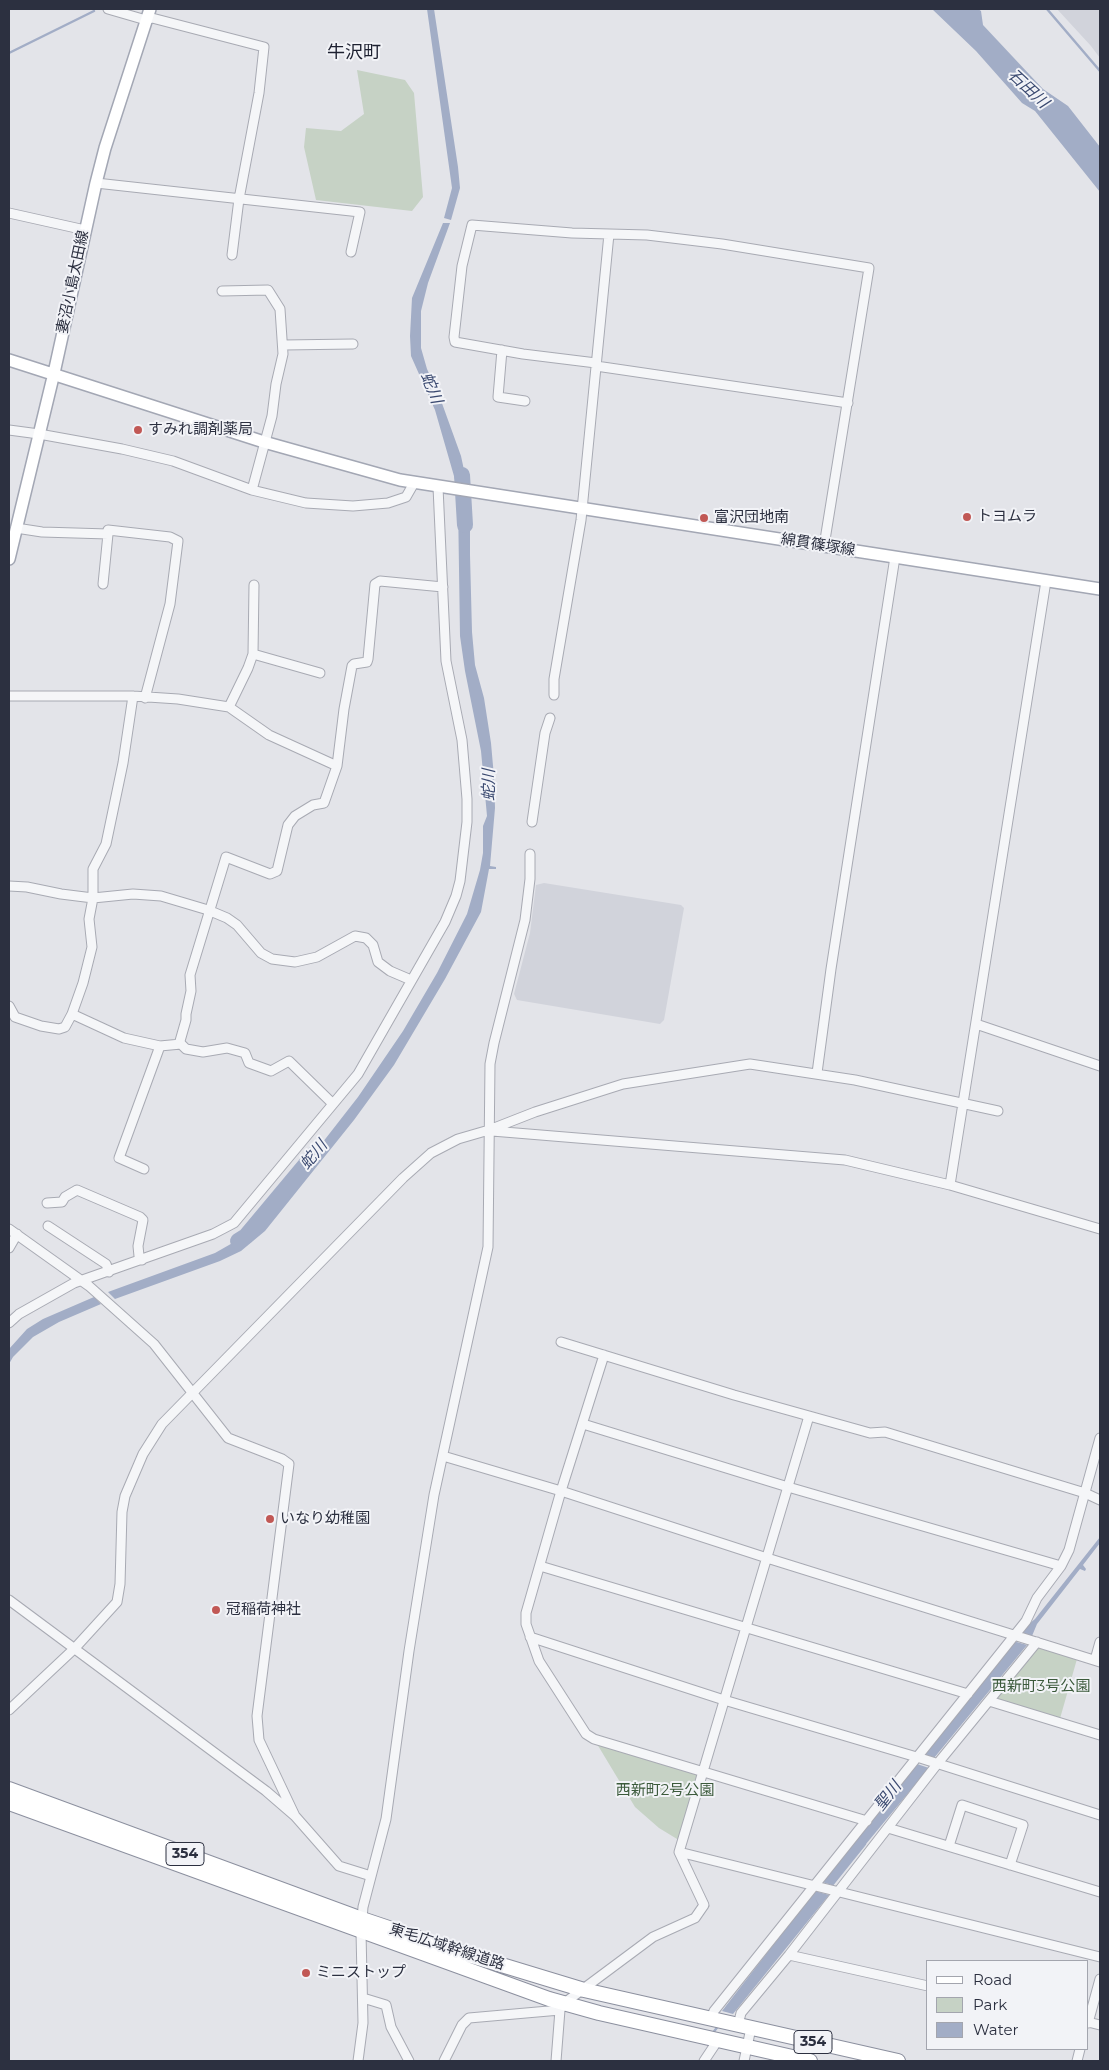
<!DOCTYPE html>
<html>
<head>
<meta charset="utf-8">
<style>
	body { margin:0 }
	#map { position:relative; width:1109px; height:2070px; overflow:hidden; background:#e3e4e9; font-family:Montserrat,sans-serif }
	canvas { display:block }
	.frame { position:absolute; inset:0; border:10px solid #2c3040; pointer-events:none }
	.legend { position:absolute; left:926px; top:1960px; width:162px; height:90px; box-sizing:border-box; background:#f2f3f7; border:1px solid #a3a5ae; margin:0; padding:6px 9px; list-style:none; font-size:15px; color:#2c3040 }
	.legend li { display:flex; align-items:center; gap:10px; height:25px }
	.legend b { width:25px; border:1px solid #a3a5ae }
</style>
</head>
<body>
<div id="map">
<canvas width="1109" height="2070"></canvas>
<div class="frame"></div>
<ul class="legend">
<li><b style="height:6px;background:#fff"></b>Road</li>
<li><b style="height:14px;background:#c6d2c5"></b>Park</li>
<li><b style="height:14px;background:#a2adc6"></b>Water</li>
</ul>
</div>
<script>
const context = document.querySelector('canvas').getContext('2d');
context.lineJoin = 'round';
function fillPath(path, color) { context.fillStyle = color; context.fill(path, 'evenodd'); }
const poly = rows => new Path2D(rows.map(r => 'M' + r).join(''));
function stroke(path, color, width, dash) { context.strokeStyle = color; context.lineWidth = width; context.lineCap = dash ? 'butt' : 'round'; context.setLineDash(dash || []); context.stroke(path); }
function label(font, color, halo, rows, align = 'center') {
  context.font = font + ' Montserrat,"Noto Sans JP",sans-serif'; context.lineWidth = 4; context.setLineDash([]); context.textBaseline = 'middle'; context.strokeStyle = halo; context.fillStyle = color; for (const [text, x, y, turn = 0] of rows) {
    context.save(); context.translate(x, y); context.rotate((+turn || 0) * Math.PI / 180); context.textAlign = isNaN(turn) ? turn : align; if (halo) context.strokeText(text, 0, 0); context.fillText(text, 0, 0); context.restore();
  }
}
const built = poly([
	[1057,9,1100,9,1100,58,1091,46],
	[544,883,681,905,684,908,664,1020,660,1024,517,1000,514,994,530,933,536,885]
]);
const green = poly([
	[357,70,405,80,414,93,423,197,412,211,316,200,304,147,306,128,341,131,364,114],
	[1037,1647,1077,1659,1059,1722,992,1702],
	[594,1739,703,1771,682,1842,659,1828,635,1807]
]);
const water = poly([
	[427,9,434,9,458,167,460,188,451,220,444,218,452,188],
	[932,9,978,9,981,11,983,25,1043,89,1068,106,1100,147,1100,192,1035,111,1022,103,976,51],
	[443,223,450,223,428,283,421,311,421,348,427,369,439,395,461,456,467,484,456,483,435,410,411,356,410,336,412,298],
	[458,502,470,504,470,555,472,632,475,665,484,698,491,743,494,777,495,808,490,866,496,867,496,869,489,869,481,912,445,979,394,1065,354,1120,265,1231,241,1251,220,1261,115,1299,108,1292,215,1253,243,1237,280,1197,358,1097,403,1031,437,973,467,914,480,870,483,853,483,826,487,816,481,751,465,671,460,636],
	[94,1297,101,1304,59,1322,33,1337,13,1357,9,1364,9,1349,27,1329,43,1319],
	[1100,1537,1100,1543,1083,1565,1086,1569,1085,1571,1080,1569,1037,1624,1032,1636,1019,1632,1035,1619],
	[1013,1641,1027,1645,934,1758,923,1755],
	[917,1764,929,1768,832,1885,822,1882],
	[815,1891,829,1895,733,2014,722,2011]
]);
const stream = poly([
	[1047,9,1100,71],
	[9,53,94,11],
	[832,1885,865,1844],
	[712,2034,719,2025]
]);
const river = poly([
	[462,475,465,525],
	[238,1241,246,1236,317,1151]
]);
const minor = poly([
	[108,9,146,20,152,18,264,47,259,93,239,199,232,255],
	[96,183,360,212,351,252],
	[9,213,85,230],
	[222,291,268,290,280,309,283,354,276,384,272,416,252,490],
	[284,345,353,344],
	[502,350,498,397,525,401],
	[596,363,523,354,455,342,454,337,462,266,472,225,572,233,647,235,722,244,869,268,824,546],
	[596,366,848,403],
	[9,430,39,434,122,449,173,461,252,490,306,503,353,506,388,503,406,497,414,483],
	[16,528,42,532,108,534,108,530,170,537,178,541,170,604,145,698],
	[103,584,108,534],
	[253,654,320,673],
	[554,695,554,679,581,520,609,234],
	[9,696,133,696,178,699,229,707,269,735,337,766],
	[229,707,248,668,253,654,254,585],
	[532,822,545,733,550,718],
	[9,886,27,887,61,894,93,898,133,894,161,896,208,910,227,918,237,925,261,953,272,959,295,962,317,957,355,936,366,938,373,945,378,962,390,971,411,980],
	[9,1006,15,1017,41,1026,59,1029,65,1027,72,1014,83,983,92,947,89,919,93,898,93,869,106,844,123,763,133,696],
	[72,1014,124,1038,160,1046,181,1044],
	[976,1024,1100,1066],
	[181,1044,180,1041,186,1020,186,1014,191,991,190,975,226,857,270,874,277,871,288,825,295,816,313,805,324,803,337,766,344,709,352,666,354,664,367,662,368,659,375,584,380,581,443,587],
	[181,1044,186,1049,203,1052,227,1048,245,1053,249,1063,271,1071,289,1061,332,1103],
	[817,1073,831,969,895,557],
	[492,1131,845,1160,950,1185,1100,1229],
	[144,1169,119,1158,160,1046],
	[950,1185,1046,581],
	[47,1203,62,1202,65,1197,77,1190,140,1217,143,1220,138,1246,139,1256,142,1260],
	[48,1226,106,1264,109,1272],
	[9,1229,89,1286,154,1344,228,1438,282,1459,289,1464,257,1716,259,1740,295,1816],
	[9,1248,17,1234],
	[9,1323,19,1314,74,1283,213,1234,234,1223,358,1074,445,922,456,896,460,881,467,822,467,799,462,740,446,661,438,487],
	[561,1342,734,1395,870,1433,885,1432,1085,1493,1100,1500],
	[604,1355,561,1491,526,1613,526,1624,539,1661,586,1734,594,1739,867,1821],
	[583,1424,788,1487,1061,1566],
	[443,1456,561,1491,767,1558,1100,1662],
	[540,1566,968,1694],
	[9,1600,266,1791,295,1816,339,1866,371,1876],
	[530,1637,724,1700,920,1758,1100,1815],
	[1095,1660,1100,1642],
	[989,1701,1100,1735],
	[9,1710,75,1648,117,1602,120,1584,122,1512,125,1496,143,1454,162,1424,403,1178,431,1153,458,1139,489,1130,535,1112,623,1084,750,1064,855,1080,998,1111],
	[888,1828,1100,1892],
	[949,1846,962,1805,1023,1825,1010,1865],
	[679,1852,1100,1957],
	[789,1955,928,1986],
	[363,1998,386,2005,391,2027,409,2061],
	[711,2019,714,2011,1026,1621,1037,1598,1061,1566,1069,1550,1100,1438],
	[1088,2022,1100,2025],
	[1088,2023,1100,1979],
	[738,2025,741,2013,789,1955,938,1763,1037,1642],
	[358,2061,363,2023,361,1932,363,1907,386,1819,409,1651,434,1495,488,1247,490,1064,494,1043,525,920,530,879,530,854],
	[444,2061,462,2025,469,2018,560,2010],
	[556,2061,560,2010,563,2004,653,1937,695,1918,704,1905,679,1852,809,1416],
	[704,2061,718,2040],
	[744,2061,751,2028],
	[1077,2061,1080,2049]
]);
const major = poly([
	[9,360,264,442,400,480,1100,589],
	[9,559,54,373,96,183,105,148,150,9]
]);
const highway = poly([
	[9,1789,362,1919,472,1956,584,1990,898,2061],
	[9,1803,549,1999,599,2013,810,2061]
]);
const markers = [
	[138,430,5,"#c15855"],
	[967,517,5,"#c15855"],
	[704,518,5,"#c15855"],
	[270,1519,5,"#c15855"],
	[216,1610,5,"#c15855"],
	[306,1973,5,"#c15855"]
];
const shields = [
	[185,1854,38],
	[813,2042,38]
];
const shieldNames = [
	["354",185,1854],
	["354",813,2042]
];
const streetNames = [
	["妻沼小島太田線",73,282,-78],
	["綿貫篠塚線",818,545,9],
	["東毛広域幹線道路",447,1947,18]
];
const poiNames = [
	["すみれ調剤薬局",148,430],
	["トヨムラ",977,517],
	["富沢団地南",714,518],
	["いなり幼稚園",280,1519],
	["冠稲荷神社",226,1610],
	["ミニストップ",316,1973]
];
const parkNames = [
	["西新町3号公園",1041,1687],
	["西新町2号公園",665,1791]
];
const waterNames = [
	["石田川",1028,89,43],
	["蛇川",431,388,68],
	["蛇川",489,785,-90],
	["蛇川",314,1155,-50],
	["聖川",888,1796,-52]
];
const quarterNames = [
	["牛沢町",354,53]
];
fillPath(built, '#d1d3db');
fillPath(green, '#c6d2c5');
fillPath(water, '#a2adc6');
stroke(stream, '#a2adc6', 2.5);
stroke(river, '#a2adc6', 16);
stroke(minor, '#a8aab3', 11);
stroke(major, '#a3a7b4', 14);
stroke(highway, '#8c909f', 16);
stroke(minor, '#f5f6f8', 9);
stroke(major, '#fff', 11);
stroke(highway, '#fff', 14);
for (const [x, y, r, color] of markers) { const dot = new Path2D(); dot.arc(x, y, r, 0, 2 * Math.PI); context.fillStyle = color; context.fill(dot); stroke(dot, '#f2f3f7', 2); }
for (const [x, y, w] of shields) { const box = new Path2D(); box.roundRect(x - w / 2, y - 11.5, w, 23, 4); context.fillStyle = '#f2f3f7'; context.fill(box); stroke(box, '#2c3040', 1); }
label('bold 14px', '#2c3040', null, shieldNames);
label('15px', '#2c3040', '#f2f3f7', streetNames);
label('15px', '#2c3040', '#f2f3f7', poiNames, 'left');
label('15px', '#3b5a3b', '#f2f3f7', parkNames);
label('italic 16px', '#3a4970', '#f2f3f7', waterNames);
label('18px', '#1e2131', '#f2f3f7', quarterNames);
</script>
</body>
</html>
